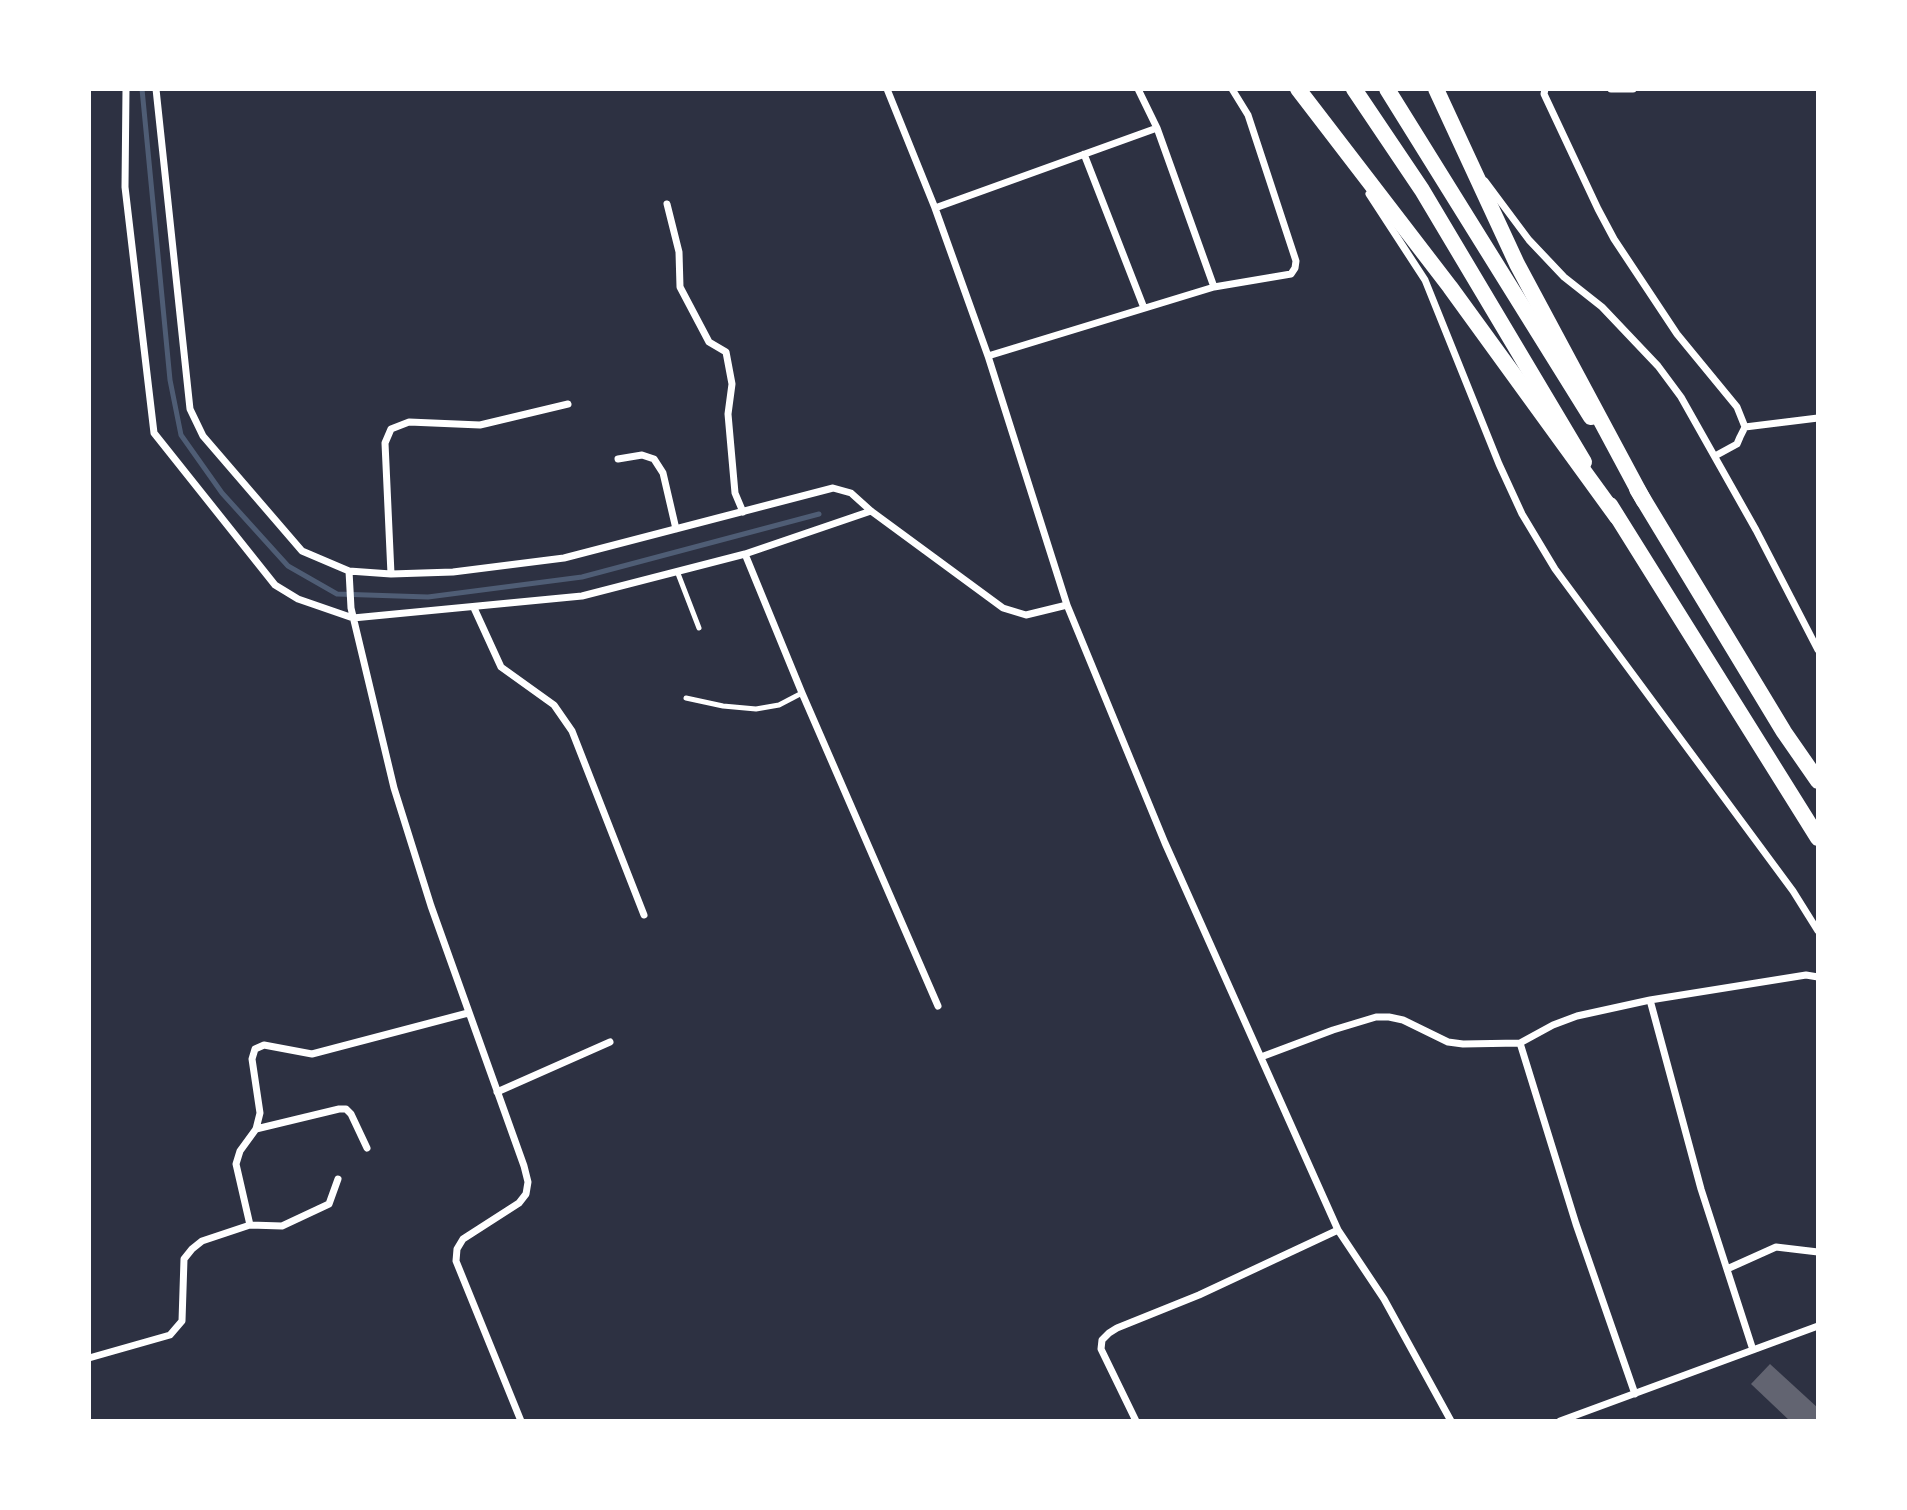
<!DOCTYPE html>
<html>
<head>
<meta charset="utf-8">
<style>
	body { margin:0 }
	#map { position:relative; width:1907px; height:1510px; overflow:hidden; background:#2d3142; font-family:Montserrat,sans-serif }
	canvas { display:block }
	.frame { position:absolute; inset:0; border:91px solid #fff; pointer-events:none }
</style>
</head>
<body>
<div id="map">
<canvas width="1907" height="1510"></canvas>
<div class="frame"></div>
</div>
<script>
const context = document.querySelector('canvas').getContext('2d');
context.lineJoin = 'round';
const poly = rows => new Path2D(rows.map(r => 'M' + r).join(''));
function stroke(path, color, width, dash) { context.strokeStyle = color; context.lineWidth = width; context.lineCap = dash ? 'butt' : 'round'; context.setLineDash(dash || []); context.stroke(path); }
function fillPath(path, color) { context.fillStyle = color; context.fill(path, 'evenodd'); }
const stream = poly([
	[142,89,170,380,181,435,222,493,288,566,337,594,428,597,582,577,819,514]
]);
const building = poly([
	[1770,1364,1818,1408,1818,1421,1790,1421,1751,1384]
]);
const service = poly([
	[677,571,699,628],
	[686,698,723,706,756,709,779,705,802,693]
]);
const minor = poly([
	[126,89,125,187,154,433,275,585,298,599,353,618,582,596,745,554,871,511],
	[156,89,190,409,203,436,302,551,349,571,391,574,453,572,564,558,833,488,851,493,871,511,1003,608,1026,615,1067,605],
	[887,89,935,208,988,356,1067,605,1165,843,1338,1230,1384,1299,1451,1421],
	[1138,89,1157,128,1214,287],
	[1545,89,1544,94,1598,209,1614,239,1677,334,1737,407,1745,427,1740,437,1737,444,1715,456],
	[1611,89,1633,89],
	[1084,154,1144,308],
	[1485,181,1529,240,1564,277,1602,307,1658,366,1681,397,1756,530,1818,650],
	[1369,194,1425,280,1499,464,1522,514,1555,569,1793,891,1818,931],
	[667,204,679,252,680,287,709,342,726,352,732,384,728,414,735,493,743,512],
	[935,208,1157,128],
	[988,356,1214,287,1291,274,1295,268,1296,261,1248,115,1232,89],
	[1745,427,1818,418],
	[618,459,642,455,654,459,663,473,676,529],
	[745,554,802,693,938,1006],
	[349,571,351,608,394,788,431,906,524,1166,528,1182,526,1194,519,1203,463,1239,457,1249,456,1261,521,1421],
	[391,574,385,443,391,429,409,422,480,425,568,404],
	[474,608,501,667,554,705,572,731,644,915],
	[1650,1000,1701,1189,1753,1350],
	[1520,1043,1576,1224,1635,1394],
	[1261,1057,1333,1030,1376,1017,1389,1017,1403,1020,1448,1042,1463,1044,1520,1043,1553,1025,1577,1016,1650,1000,1806,975,1818,977],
	[497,1092,610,1042],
	[256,1129,339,1109,346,1109,351,1114,367,1148],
	[250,1225,236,1164,240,1151,256,1129,260,1113,252,1059,255,1049,264,1045,312,1054,468,1013],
	[1727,1269,1776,1247,1818,1252],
	[89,1358,170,1335,182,1321,184,1259,192,1249,202,1241,250,1225,282,1226,329,1204,338,1179],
	[1136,1421,1101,1349,1102,1340,1109,1333,1117,1328,1199,1295,1338,1230],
	[1560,1421,1818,1326]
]);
const primary = poly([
	[1354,89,1422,190,1584,462],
	[1387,89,1591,417],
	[1637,489,1784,732,1818,781],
	[1610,505,1818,838]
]);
const trunk = poly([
	[1298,89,1450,287,1617,517],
	[1436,89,1517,264,1644,501]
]);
stroke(stream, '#4f5d75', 5);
fillPath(building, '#626471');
stroke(service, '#fff', 5);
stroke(minor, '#fff', 7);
stroke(primary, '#fff', 16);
stroke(trunk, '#fff', 16);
</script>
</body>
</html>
